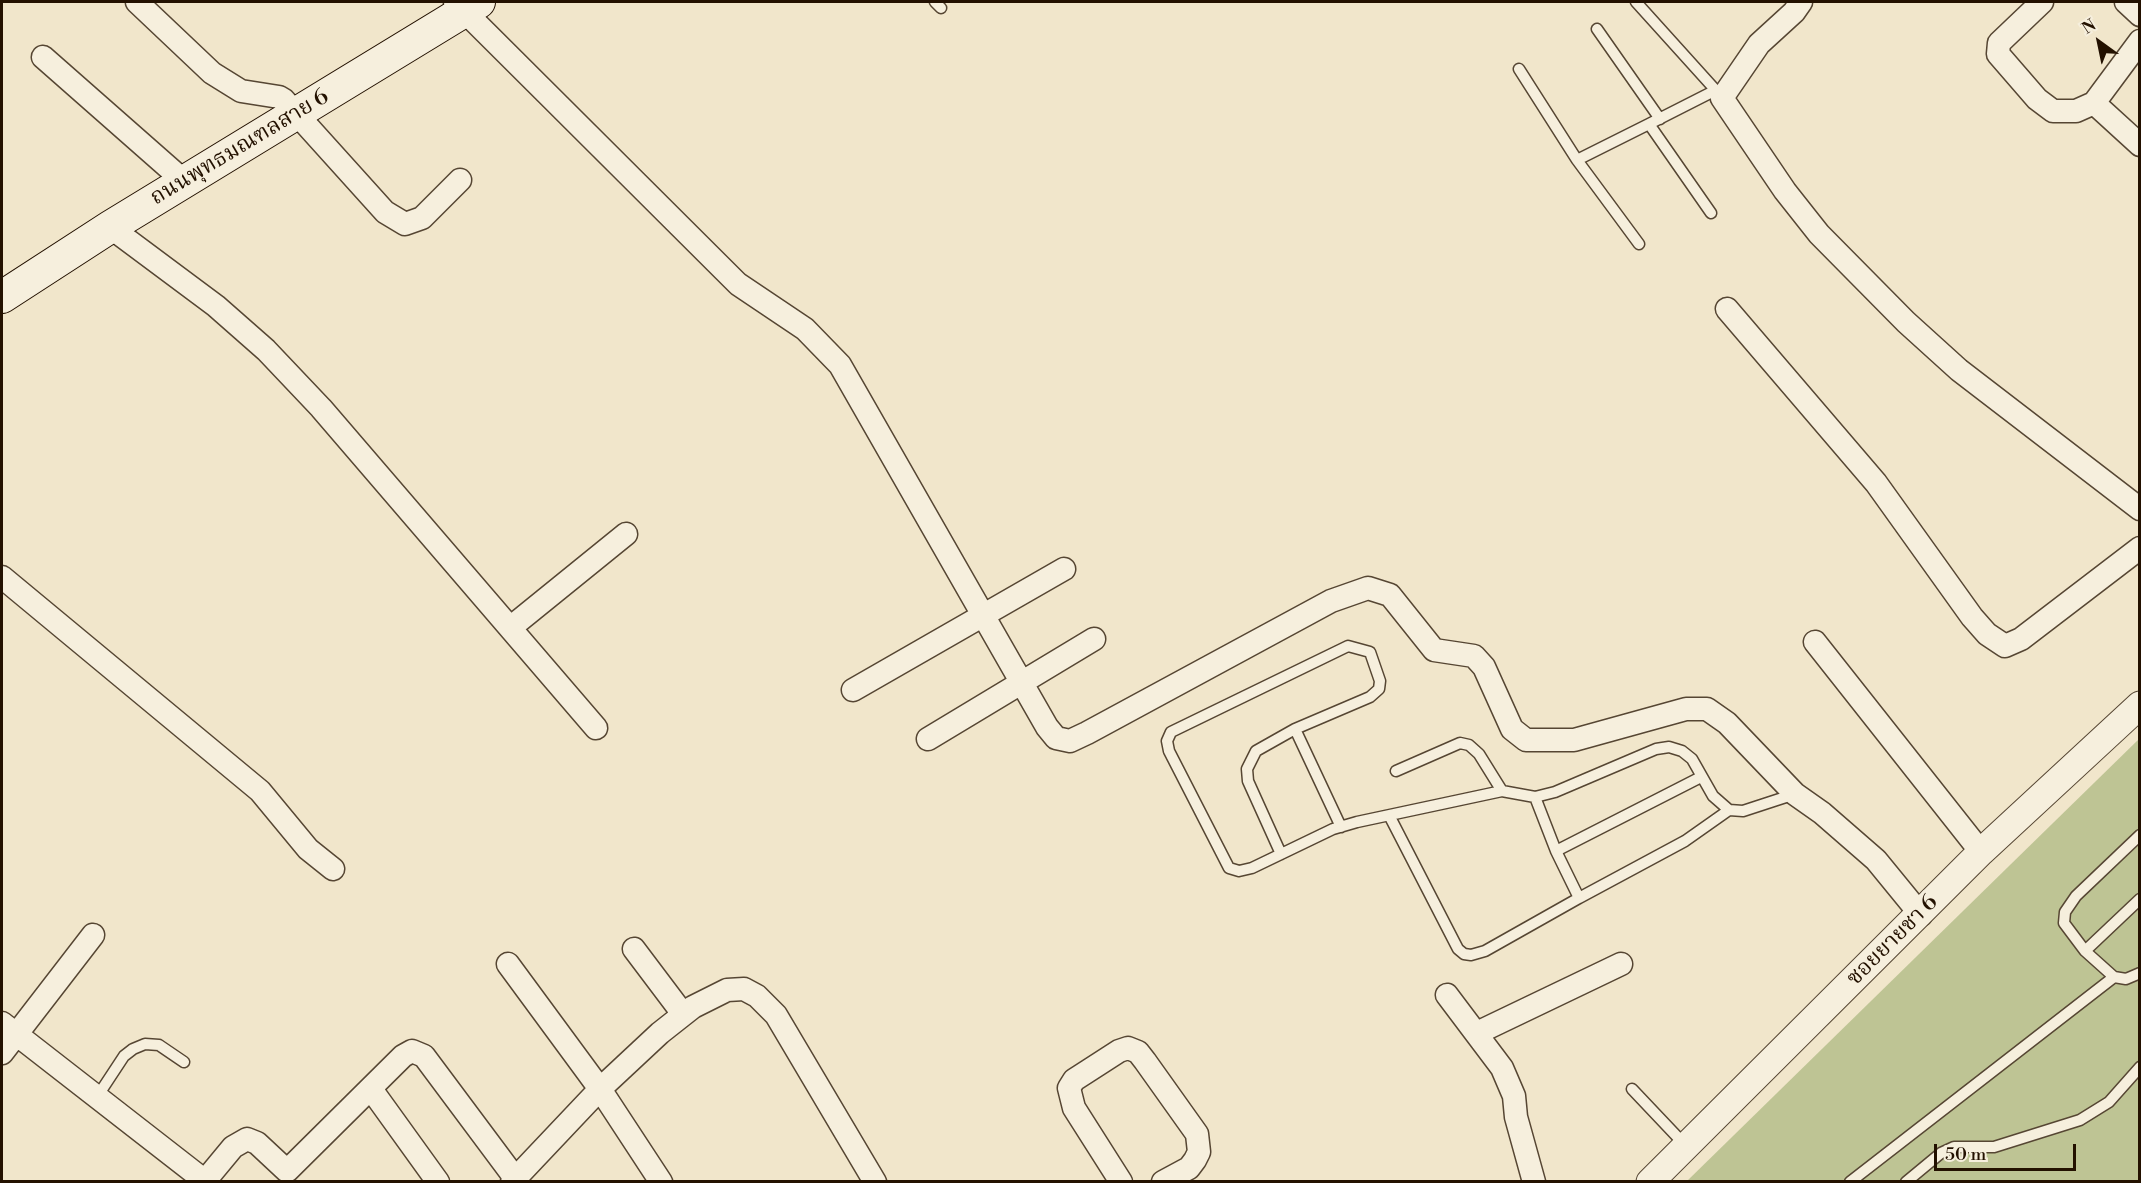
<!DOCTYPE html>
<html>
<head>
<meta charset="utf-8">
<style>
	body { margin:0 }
	#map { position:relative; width:2141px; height:1183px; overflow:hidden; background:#f1e6cb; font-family:"Libre Bodoni",serif }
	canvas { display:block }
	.frame { position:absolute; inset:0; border:3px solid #231100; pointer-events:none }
	.north { position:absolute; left:2069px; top:12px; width:60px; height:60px; -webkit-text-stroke:4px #f6efdd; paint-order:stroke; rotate:327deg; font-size:16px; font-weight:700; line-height:24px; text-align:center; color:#231100 }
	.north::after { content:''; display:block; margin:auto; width:21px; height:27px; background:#231100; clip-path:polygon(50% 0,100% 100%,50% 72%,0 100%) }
	.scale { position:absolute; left:1934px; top:1144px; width:142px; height:27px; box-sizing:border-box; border:3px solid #231100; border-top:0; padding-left:8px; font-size:18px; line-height:21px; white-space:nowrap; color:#231100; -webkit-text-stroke:4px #f6efdd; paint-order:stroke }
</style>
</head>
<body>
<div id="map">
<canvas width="2141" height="1183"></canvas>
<div class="frame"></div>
<div class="north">N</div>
<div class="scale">50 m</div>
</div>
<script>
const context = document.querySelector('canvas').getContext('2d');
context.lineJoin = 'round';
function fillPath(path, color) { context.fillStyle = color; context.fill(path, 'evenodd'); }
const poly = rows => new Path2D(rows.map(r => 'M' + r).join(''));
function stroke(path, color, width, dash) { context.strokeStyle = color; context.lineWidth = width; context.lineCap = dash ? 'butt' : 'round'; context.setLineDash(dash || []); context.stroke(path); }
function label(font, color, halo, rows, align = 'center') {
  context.font = font + ' "Libre Bodoni","Noto Serif Thai",serif'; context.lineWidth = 6; context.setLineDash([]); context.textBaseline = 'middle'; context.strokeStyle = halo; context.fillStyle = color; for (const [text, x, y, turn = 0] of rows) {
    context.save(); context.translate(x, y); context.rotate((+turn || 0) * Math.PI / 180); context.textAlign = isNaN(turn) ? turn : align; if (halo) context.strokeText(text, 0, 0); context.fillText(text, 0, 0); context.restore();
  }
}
const green = poly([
	[2139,739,2139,1181,1686,1182,2009,866]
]);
const service = poly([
	[935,2,941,8],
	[1636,2,1720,95],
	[1597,29,1660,119],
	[1519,69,1577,160],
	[1711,213,1649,124,1716,90],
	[1639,244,1577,160,1649,124],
	[1295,729,1341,827],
	[1396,771,1460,743,1469,745,1479,754,1502,791],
	[1535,797,1556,851,1579,898,1685,841,1729,810],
	[1390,817,1458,949,1464,954,1471,955,1485,951,1579,898],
	[2140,835,2076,896,2065,912,2064,923,2085,951,2114,977,2126,979,2140,973],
	[1556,851,1701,777],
	[1281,854,1248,781,1247,769,1256,751,1295,729,1370,697,1379,689,1380,681,1370,652,1348,646,1171,732,1167,741,1169,751,1229,868,1239,871,1252,868,1333,829,1357,822,1502,791,1535,797,1555,792,1656,749,1669,747,1682,751,1692,759,1713,796,1729,810,1743,811,1795,794],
	[2085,951,2140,899],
	[1632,1089,1686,1146],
	[97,1097,124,1056,133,1049,145,1044,159,1045,184,1062],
	[1850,1182,2114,977],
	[1906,1182,1941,1153,1954,1147,1994,1147,2080,1120,2109,1102,2140,1067]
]);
const minor = poly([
	[137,2,212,73,241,91,279,97,284,100,385,212,405,224,422,218,460,180],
	[455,2,738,284,805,329,840,365,1047,727,1056,738,1070,741,1087,733,1331,601,1368,588,1390,595,1434,650,1474,656,1484,667,1512,729,1526,740,1574,740,1686,709,1707,709,1727,723,1795,794,1822,813,1876,860,1921,915],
	[1801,2,1794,12,1759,44,1722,98,1785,191,1819,234,1906,322,1959,370,2140,509],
	[2042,2,1999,43,1998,54,2037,99,2053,111,2076,111,2094,103,2140,41],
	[2126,2,2140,15],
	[43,57,185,182],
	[2094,103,2140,145],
	[110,227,216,306,266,350,321,408,596,728],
	[1727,309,1876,483,1972,617,1987,634,2005,646,2021,639,2140,548],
	[2,577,260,791,308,849,333,869],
	[510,628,626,534],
	[1815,642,1981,852],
	[853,690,1064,569],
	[928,739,1094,639],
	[634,949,683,1014],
	[508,964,600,1089,661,1182],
	[1447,995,1502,1068,1514,1096,1516,1117,1534,1182],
	[2,1023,205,1181],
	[1477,1033,1621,964],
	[2,1053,93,935],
	[371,1089,438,1182],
	[204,1182,233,1147,247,1139,257,1143,287,1171,403,1056,412,1051,424,1056,518,1182],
	[512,1182,600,1089,660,1033,693,1007,727,990,744,989,757,996,776,1015,875,1182],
	[1121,1182,1074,1108,1069,1088,1074,1080,1088,1071,1119,1051,1128,1048,1138,1052,1145,1061,1197,1134,1199,1152,1195,1160,1189,1168,1163,1182]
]);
const tertiary = poly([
	[1650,1182,1981,852,2140,705]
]);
const secondary = poly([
	[2,297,110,227,479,2]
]);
const streetNames = [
	["ถนนพุทธมณฑลสาย 6",240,148,-31],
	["ซอยยายชา 6",1893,941,-45]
];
fillPath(green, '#bec494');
stroke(service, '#564633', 13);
stroke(minor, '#564633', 25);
stroke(tertiary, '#564633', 29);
stroke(secondary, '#231100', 34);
stroke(service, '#f6efdd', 10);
stroke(minor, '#f6efdd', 22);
stroke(tertiary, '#f6efdd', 27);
stroke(secondary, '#f6efdd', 32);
label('22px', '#231100', '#f6efdd', streetNames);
</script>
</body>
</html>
